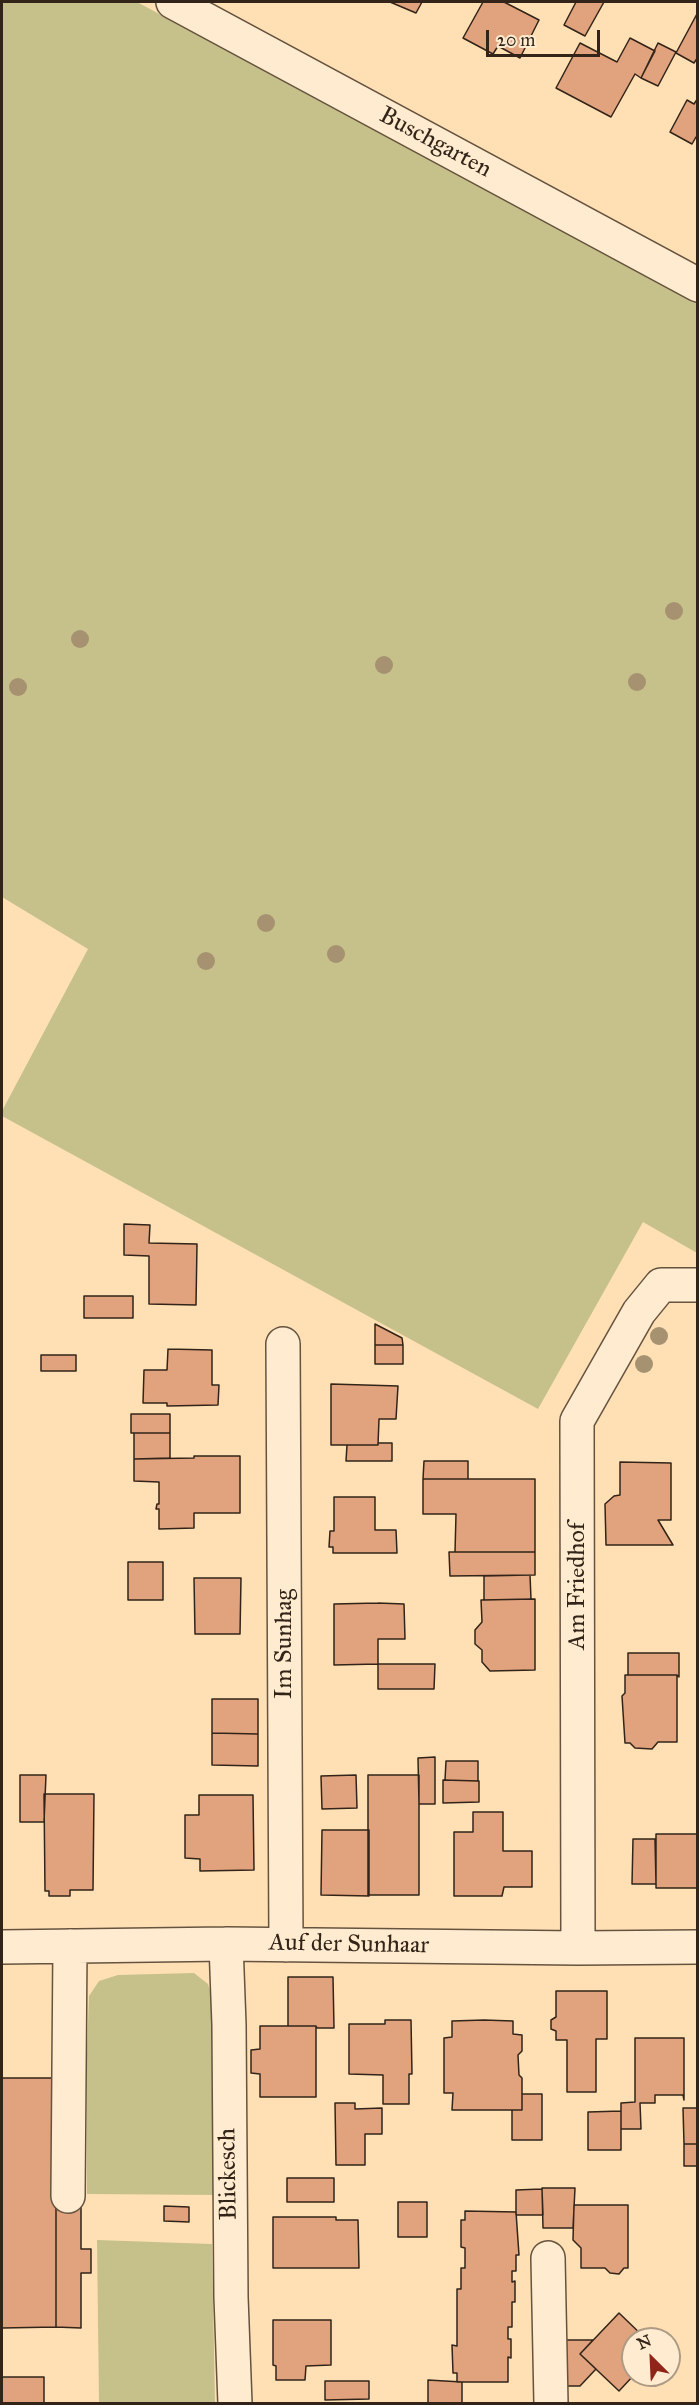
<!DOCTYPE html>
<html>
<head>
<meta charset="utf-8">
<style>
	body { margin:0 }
	#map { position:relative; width:699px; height:2405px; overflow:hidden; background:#ffe0b5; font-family:"IM FELL Great Primer",serif }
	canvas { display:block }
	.frame { position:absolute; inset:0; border:3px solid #322418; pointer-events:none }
	.north { position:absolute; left:621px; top:2327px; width:60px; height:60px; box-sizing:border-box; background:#ffebcf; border:2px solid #ad9b86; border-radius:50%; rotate:336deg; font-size:16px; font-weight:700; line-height:24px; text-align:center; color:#322418 }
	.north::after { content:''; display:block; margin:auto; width:21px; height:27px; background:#8f2418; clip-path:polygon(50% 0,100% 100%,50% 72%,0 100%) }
	.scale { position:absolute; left:486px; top:30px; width:114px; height:27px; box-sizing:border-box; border:3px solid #322418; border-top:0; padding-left:8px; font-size:18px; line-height:21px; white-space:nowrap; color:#322418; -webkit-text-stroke:4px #ffebcf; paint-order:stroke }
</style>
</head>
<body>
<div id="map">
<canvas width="699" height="2405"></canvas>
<div class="frame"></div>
<div class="north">N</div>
<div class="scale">20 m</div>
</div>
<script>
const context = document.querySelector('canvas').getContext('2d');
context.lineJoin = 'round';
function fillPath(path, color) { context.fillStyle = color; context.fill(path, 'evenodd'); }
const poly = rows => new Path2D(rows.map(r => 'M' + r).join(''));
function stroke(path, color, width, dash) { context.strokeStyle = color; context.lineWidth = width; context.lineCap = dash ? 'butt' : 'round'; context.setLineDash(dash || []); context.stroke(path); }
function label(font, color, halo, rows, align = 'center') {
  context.font = font + ' "IM FELL Great Primer",serif'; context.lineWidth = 4.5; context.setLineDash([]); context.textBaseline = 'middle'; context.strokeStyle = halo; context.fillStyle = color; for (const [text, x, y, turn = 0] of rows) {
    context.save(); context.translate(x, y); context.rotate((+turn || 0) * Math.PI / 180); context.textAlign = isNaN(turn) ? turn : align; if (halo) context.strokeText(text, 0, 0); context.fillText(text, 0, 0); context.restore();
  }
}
const green = poly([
	[2,2,137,2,697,303,697,1253,643,1222,538,1409,2,1116,2,1111,88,949,2,897],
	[194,1973,208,1984,214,2004,218,2195,87,2194,87,2052,89,1996,99,1981,118,1975],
	[97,2240,212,2244,215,2403,99,2403]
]);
const building = poly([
	[390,2,422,2,416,13,390,2],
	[483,2,504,2,539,20,520,58,498,46,493,54,463,38,483,2],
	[576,2,604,2,585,36,564,25,576,2],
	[698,12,698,57,694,63,676,53,698,12],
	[630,38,655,51,641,78,635,74,611,117,556,88,580,43,617,62,630,38],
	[658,43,676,52,658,86,641,78,658,43],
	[698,98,698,138,696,137,692,144,670,132,687,100,694,104,698,98],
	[124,1224,150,1225,149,1243,197,1244,196,1305,149,1304,149,1256,124,1255,124,1224],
	[84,1296,133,1296,133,1318,84,1318,84,1296],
	[375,1324,402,1338,403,1345,375,1345,375,1324],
	[375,1345,403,1345,403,1364,375,1364,375,1345],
	[168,1349,212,1350,212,1385,219,1385,218,1405,167,1406,167,1403,143,1403,144,1370,167,1370,168,1349],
	[41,1355,76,1355,76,1371,41,1371,41,1355],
	[331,1384,398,1386,396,1419,379,1419,378,1445,331,1445,331,1384],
	[131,1414,170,1414,170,1433,131,1433,131,1414],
	[134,1433,170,1433,170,1458,134,1459,134,1433],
	[378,1443,392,1443,392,1461,346,1461,347,1445,378,1445,378,1443],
	[194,1456,240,1456,240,1513,194,1513,194,1528,159,1529,159,1509,156,1509,157,1504,159,1504,159,1482,134,1481,134,1459,194,1458,194,1456],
	[424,1461,468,1461,468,1479,423,1479,424,1461],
	[620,1462,671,1463,671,1520,658,1520,673,1545,606,1545,605,1504,614,1496,620,1495,620,1462],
	[423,1479,535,1479,535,1552,455,1552,456,1514,423,1514,423,1479],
	[334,1497,375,1497,375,1530,396,1530,397,1553,333,1553,333,1547,329,1547,330,1531,334,1531,334,1497],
	[449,1552,535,1552,535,1575,450,1576,449,1552],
	[128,1562,163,1562,163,1600,128,1600,128,1562],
	[530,1575,531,1599,484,1600,484,1576,530,1575],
	[194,1578,241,1578,240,1634,195,1634,194,1578],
	[535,1599,535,1670,490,1671,482,1662,482,1650,475,1644,475,1630,482,1622,481,1600,535,1599],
	[378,1603,404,1604,405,1639,378,1639,378,1664,334,1665,334,1604,378,1603],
	[628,1653,679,1653,679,1677,677,1675,628,1675,628,1653],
	[378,1664,435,1664,434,1689,378,1689,378,1664],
	[625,1675,677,1675,677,1742,658,1742,652,1749,635,1748,630,1743,625,1743,622,1696,625,1693,625,1675],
	[212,1699,258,1699,258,1734,212,1733,212,1699],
	[212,1733,258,1734,258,1766,212,1765,212,1733],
	[435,1757,435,1804,419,1804,418,1758,435,1757],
	[446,1761,478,1761,478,1781,445,1780,446,1761],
	[20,1775,46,1775,44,1822,20,1822,20,1775],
	[356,1775,357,1808,322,1809,321,1776,356,1775],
	[368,1775,419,1775,419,1895,368,1895,368,1775],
	[443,1780,479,1781,479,1802,443,1803,443,1780],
	[44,1794,94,1794,93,1890,70,1890,70,1896,49,1896,49,1891,45,1891,44,1794],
	[199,1795,253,1795,254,1870,200,1871,200,1859,185,1858,185,1815,199,1815,199,1795],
	[473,1812,503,1812,503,1851,532,1851,532,1887,504,1887,502,1896,454,1896,454,1832,473,1832,473,1812],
	[322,1830,369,1830,369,1896,321,1895,322,1830],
	[656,1834,698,1834,698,1888,656,1888,656,1834],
	[633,1839,655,1839,656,1884,632,1884,633,1839],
	[288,1977,333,1977,334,2028,317,2028,316,2026,288,2026,288,1977],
	[556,1991,607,1991,607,2039,596,2039,596,2092,567,2092,567,2040,556,2040,556,2031,551,2029,551,2020,556,2017,556,1991],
	[385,2020,411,2020,412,2074,409,2074,409,2104,383,2104,383,2075,349,2074,349,2024,385,2024,385,2020],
	[484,2020,513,2021,513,2034,522,2035,522,2051,518,2055,519,2075,522,2078,522,2110,452,2110,453,2093,444,2093,444,2038,452,2037,452,2021,484,2020],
	[260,2026,316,2026,316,2097,260,2097,260,2074,251,2073,251,2050,260,2049,260,2026],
	[635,2038,684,2038,684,2100,683,2095,655,2095,655,2103,640,2103,641,2129,621,2129,621,2103,635,2102,635,2038],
	[2,2078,56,2078,56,2327,2,2328,2,2078],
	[522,2094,542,2094,542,2140,512,2140,512,2110,522,2110,522,2094],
	[335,2103,355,2103,355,2109,382,2108,382,2134,365,2134,365,2165,336,2165,335,2103],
	[683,2108,698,2108,698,2144,684,2144,683,2108],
	[621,2111,621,2150,588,2150,588,2112,621,2111],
	[684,2144,698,2144,698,2166,684,2166,684,2144],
	[287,2178,334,2178,334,2202,287,2202,287,2178],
	[542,2188,575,2188,573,2228,543,2228,542,2188],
	[542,2189,543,2215,516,2215,516,2190,542,2189],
	[398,2202,427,2202,427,2237,398,2237,398,2202],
	[56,2203,81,2204,81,2249,91,2249,91,2273,81,2273,81,2328,56,2327,56,2203],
	[574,2205,628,2205,628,2268,624,2268,619,2274,610,2273,605,2268,581,2268,581,2248,573,2240,574,2205],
	[164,2206,189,2207,189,2222,164,2221,164,2206],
	[465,2211,516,2212,519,2255,516,2255,516,2271,512,2271,512,2282,515,2281,515,2302,512,2302,512,2327,508,2327,508,2339,511,2339,511,2358,508,2357,508,2382,457,2382,457,2373,453,2373,452,2345,457,2346,457,2289,461,2289,461,2268,465,2268,465,2248,461,2247,461,2220,465,2220,465,2211],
	[273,2217,336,2217,336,2220,358,2220,359,2268,273,2268,273,2217],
	[619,2313,646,2339,633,2339,634,2375,619,2391,580,2354,619,2313],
	[273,2320,331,2320,331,2365,306,2366,305,2380,276,2380,276,2366,273,2365,273,2320],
	[560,2340,593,2340,580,2354,596,2369,580,2386,560,2386,560,2340],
	[2,2377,44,2377,44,2404,2,2404,2,2377],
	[428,2380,462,2382,462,2404,428,2404,428,2380],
	[325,2381,369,2381,369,2399,325,2400,325,2381]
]);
const minor = poly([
	[173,2,698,285],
	[283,1344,286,1945],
	[226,1944,229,2025,231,2297,235,2404],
	[2,1947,226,1944,578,1948,698,1947],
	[578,1948,577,1421,639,1312,661,1285,698,1285],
	[68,2196,70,1946],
	[548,2258,551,2404]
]);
const trees = [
	[674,611],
	[80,639],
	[384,665],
	[637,682],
	[18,687],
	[266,923],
	[336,954],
	[206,961],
	[659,1336],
	[644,1364]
];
const streetNames = [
	["Buschgarten",435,143,28],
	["Am Friedhof",578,1586,-90],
	["Im Sunhag",285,1644,-90],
	["Auf der Sunhaar",349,1945,1],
	["Blickesch",229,2174,-91]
];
fillPath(green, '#c6c18a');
fillPath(building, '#e1a27e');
stroke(building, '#322418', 1.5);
stroke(minor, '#65533f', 36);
stroke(minor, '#ffebcf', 33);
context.fillStyle = '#a69271';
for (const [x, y] of trees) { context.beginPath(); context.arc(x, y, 9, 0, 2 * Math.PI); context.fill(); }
label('24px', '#322418', '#ffebcf', streetNames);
</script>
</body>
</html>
